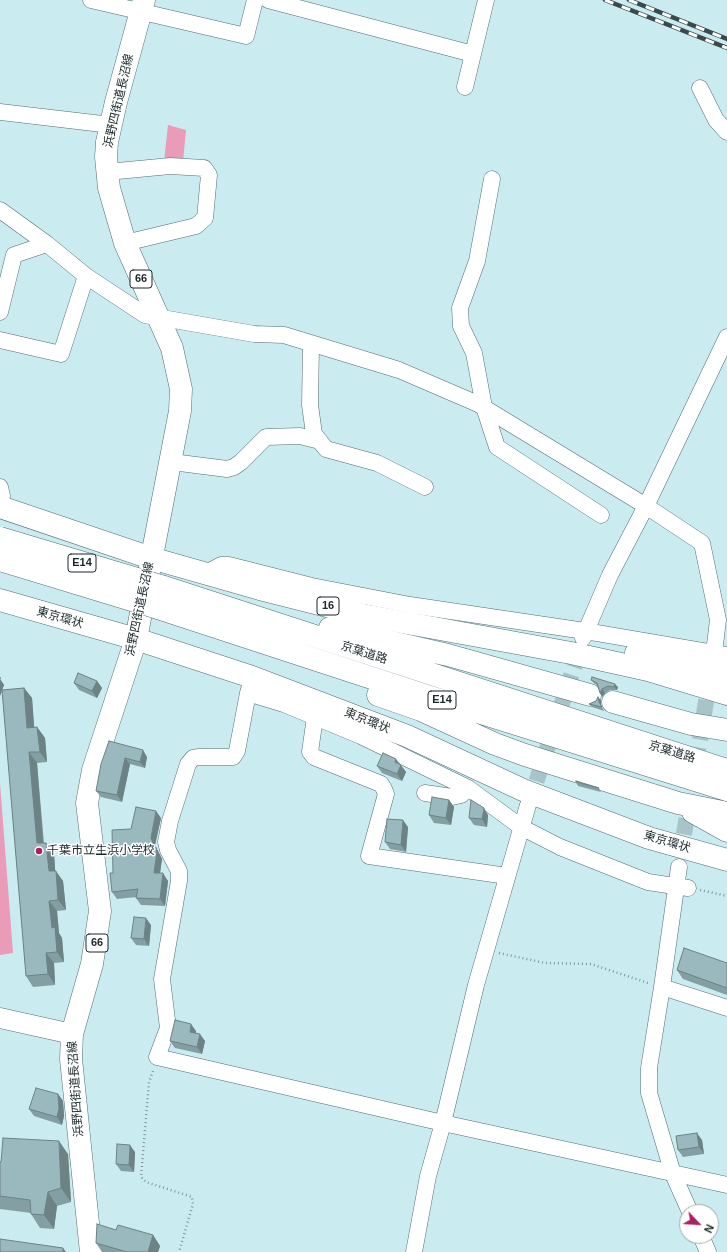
<!DOCTYPE html>
<html>
<head>
<meta charset="utf-8">
<style>
	body { margin:0 }
	#map { position:relative; width:727px; height:1252px; overflow:hidden; background:#caebf0; font-family:Arial,sans-serif }
	canvas { display:block }
	.north { position:absolute; left:679px; top:1204px; width:40px; height:40px; box-sizing:border-box; background:#fff; border:1px solid #a4a9a9; border-radius:50%; rotate:115deg; font-size:11px; font-weight:700; line-height:16px; text-align:center; color:#1b2729 }
	.north::after { content:''; display:block; margin:auto; width:14px; height:18px; background:#a81f64; clip-path:polygon(50% 0,100% 100%,50% 72%,0 100%) }
</style>
</head>
<body>
<div id="map">
<canvas width="727" height="1252"></canvas>
<div class="north">N</div>
</div>
<script>
const context = document.querySelector('canvas').getContext('2d');
context.lineJoin = 'round';
function fillPath(path, color) { context.fillStyle = color; context.fill(path, 'evenodd'); }
const poly = rows => new Path2D(rows.map(r => 'M' + r).join(''));
function stroke(path, color, width, dash) { context.strokeStyle = color; context.lineWidth = width; context.lineCap = dash ? 'butt' : 'round'; context.setLineDash(dash || []); context.stroke(path); }
function label(font, color, halo, rows, align = 'center') {
  context.font = font + ' Arial,"Noto Sans JP",sans-serif'; context.lineWidth = 3; context.setLineDash([]); context.textBaseline = 'middle'; context.strokeStyle = halo; context.fillStyle = color; for (const [text, x, y, turn = 0] of rows) {
    context.save(); context.translate(x, y); context.rotate((+turn || 0) * Math.PI / 180); context.textAlign = isNaN(turn) ? turn : align; if (halo) context.strokeText(text, 0, 0); context.fillText(text, 0, 0); context.restore();
  }
}
const green = poly([
	[168,125,186,130,183,162,164,162],
	[0,783,13,953,0,955]
]);
const minorTunnel = poly([
	[529,804,581,646],
	[680,858,710,678]
]);
const path = poly([
	[700,890,727,896],
	[499,953,545,963,591,964,648,983],
	[153,1071,149,1082,141,1177,146,1182,192,1197,193,1204,179,1252]
]);
const minor = poly([
	[91,0,246,36,255,0],
	[268,0,473,54],
	[465,87,486,0],
	[700,88,716,120,727,132],
	[0,112,111,125],
	[107,172,170,166,204,168,209,175,205,218,196,226,125,243],
	[492,179,477,261,460,308,461,326,474,353,484,407,497,447,601,515],
	[0,210,47,244,86,276,145,315,254,334,284,335,399,370,478,404,646,506,702,543,718,620,713,661],
	[0,312,14,255,47,244],
	[0,340,61,354,86,276],
	[311,344,310,405,314,434,326,449,377,463,425,487],
	[172,462,227,469,234,467,241,462,266,437,300,436,320,441],
	[0,487,2,496,0,501],
	[206,573,221,565,229,565,312,586,410,605,585,631,727,655],
	[583,638,610,575,646,506,727,337],
	[251,682,248,693,284,704,361,736,468,788,521,827,560,847,648,882,688,888],
	[248,693,237,751,233,757,199,757,193,758,188,764,170,821,166,842,168,850,179,871,179,881,162,979,168,1028,157,1057,443,1123,727,1185],
	[315,717,310,752,314,757,381,784,384,789,386,794,369,856,507,876],
	[425,793,452,797,461,795,468,788],
	[679,867,662,987,649,1068,649,1093,673,1174,690,1212],
	[662,987,727,1008],
	[701,1236,708,1252],
	[414,1252,428,1176,443,1123,476,985,528,805]
]);
const tertiary = poly([
	[0,1018,72,1034]
]);
const primary = poly([
	[91,1252,71,1059,72,1034,92,964,100,911,87,803,93,770,136,639,180,411,181,389,172,348,125,243,109,188,106,157,107,142,116,102,144,0]
]);
const trunk = poly([
	[0,507,151,558,260,589,363,615,571,653,648,670,727,694],
	[0,600,136,639,252,677,407,736,523,790,649,838,727,860],
	[636,653,727,674]
]);
const motorway = poly([
	[164,587,727,770],
	[158,608,427,696,727,790],
	[330,628,448,655,590,695],
	[378,695,421,710,495,744,525,755,678,803,727,813],
	[613,702,691,724,727,730],
	[693,812,727,831]
]);
const rail = poly([
	[605,0,727,48],
	[629,0,727,39]
]);
const motorwayBridge = poly([
	[0,538,164,587],
	[0,560,158,608]
]);
const wall = poly([
	[0,677,1,678,0,679,4,685,2,690,24,688,32,698,34,727,37,727,45,738,47,762,37,763,44,843,46,843,54,853,55,871,63,881,66,910,57,911,59,933,62,938,64,962,54,963,55,985,33,987,26,976,2,691,0,696],
	[591,680,618,687,617,690,610,690,605,693,602,697,600,693,597,685,594,683],
	[97,681,102,688,97,698,79,690,74,683],
	[601,700,601,705,604,711,592,707,589,704],
	[109,741,147,757,145,768,130,764,122,802,101,797,96,791],
	[400,764,406,772,402,781,382,773,377,766],
	[576,782,599,788,601,792,578,786],
	[449,800,454,807,451,825,434,823,429,815],
	[488,815,487,827,474,825,469,818],
	[161,818,155,845,162,859,160,873,168,881,165,906,141,905,136,898,137,897,117,899,112,892,113,873,131,829],
	[408,827,406,852,390,849,385,842],
	[151,925,149,946,136,945,131,938],
	[727,963,727,995,683,979,677,970],
	[196,1031,196,1033,205,1041,202,1054,175,1048,170,1041],
	[58,1094,63,1101,64,1116,62,1125,34,1116,29,1109],
	[702,1140,704,1154,683,1157,678,1150],
	[135,1152,134,1172,121,1171,116,1164],
	[68,1154,71,1202,57,1206,54,1229,40,1228,31,1214,31,1213,0,1209,0,1162],
	[153,1235,160,1246,158,1252,102,1252,96,1243]
]);
const shadedWall = poly([
	[0,677,1,678,0,679,4,685,0,696],
	[97,681,102,688,97,698,92,691],
	[615,684,618,687,617,690,614,687],
	[24,688,32,698,35,738,27,728],
	[602,689,605,693,602,697,600,693],
	[598,697,601,700,601,705,604,711,599,702],
	[37,727,45,738,47,762,40,752],
	[143,750,147,757,145,768,140,762],
	[29,752,37,763,44,854,37,843],
	[125,758,130,764,122,802,117,795],
	[396,759,406,772,402,781,397,774,395,762],
	[449,800,454,807,451,825,446,818],
	[484,808,488,815,487,827,482,819],
	[156,811,161,818,155,845,162,859,159,880,154,873,151,838],
	[403,820,408,827,406,852,401,845],
	[46,843,54,853,56,882,49,871],
	[56,871,63,881,66,910,58,900],
	[163,873,168,881,165,906,160,899],
	[49,901,57,911,59,933,62,938,64,962,57,952,52,928],
	[146,918,151,925,149,946,144,939],
	[46,953,54,963,55,985,48,974],
	[191,1024,196,1031,195,1039,190,1032],
	[200,1034,205,1041,202,1054,197,1047],
	[58,1094,63,1101,64,1116,62,1125,57,1117],
	[697,1133,702,1140,704,1154,699,1147],
	[59,1141,68,1154,71,1202,61,1188],
	[130,1145,135,1152,134,1172,129,1165],
	[48,1192,57,1206,54,1229,44,1215],
	[153,1235,160,1246,158,1252,148,1252],
	[63,1248,66,1252,63,1252]
]);
const building = poly([
	[78,673,97,681,92,691,74,683,78,673],
	[592,677,615,684,614,687,608,686,602,689,600,693,597,683,591,680,592,677],
	[24,688,27,728,37,727,40,752,29,752,37,843,46,843,49,871,56,871,58,900,49,901,52,928,55,927,57,952,46,953,48,974,26,976,2,690,24,688],
	[598,697,599,702,602,707,589,704,596,701,598,697],
	[109,741,143,750,140,762,125,758,117,795,96,791,101,764,109,741],
	[383,753,396,759,395,762,401,765,397,774,377,766,383,753],
	[576,781,599,788,576,782,576,781],
	[432,797,449,800,446,818,429,815,432,797],
	[471,800,484,808,482,819,469,818,471,800],
	[136,807,156,811,151,838,157,852,154,873,163,873,160,899,136,898,138,889,112,892,110,873,113,873,112,830,131,829,136,807],
	[387,819,403,820,401,845,385,842,387,819],
	[134,917,146,918,144,939,131,938,134,917],
	[684,948,727,963,727,988,677,970,684,948],
	[175,1020,191,1024,190,1032,200,1034,197,1047,170,1041,175,1020],
	[36,1088,58,1094,59,1109,57,1117,29,1109,36,1088],
	[697,1133,699,1147,678,1150,676,1136,697,1133],
	[3,1138,59,1141,61,1188,48,1192,44,1215,31,1214,30,1200,0,1196,0,1162,1,1162,3,1138],
	[117,1144,130,1145,129,1165,116,1164,117,1144],
	[97,1224,116,1230,118,1225,153,1235,148,1252,127,1252,96,1243,97,1224],
	[0,1239,63,1248,63,1252,0,1252,0,1239]
]);
const markers = [
	[39,851,4,"#a81f64"]
];
const shields = [
	[141,279,22],
	[82,563,28],
	[328,606,22],
	[442,700,28],
	[97,943,22]
];
const shieldNames = [
	["66",141,279],
	["E14",82,563],
	["16",328,606],
	["E14",442,700],
	["66",97,943]
];
const streetNames = [
	["浜野四街道長沼線",119,101,-77],
	["浜野四街道長沼線",140,609,-78],
	["東京環状",60,618,16],
	["京葉道路",364,653,18],
	["東京環状",367,721,22],
	["京葉道路",672,752,17],
	["東京環状",667,842,17],
	["浜野四街道長沼線",76,1089,-94]
];
const poiNames = [
	["千葉市立生浜小学校",47,851]
];
fillPath(green, '#e99bb8');
stroke(minorTunnel, '#a7c4c8', 16, [16, 8]);
stroke(minor, '#516e73', 17);
stroke(tertiary, '#516e73', 21);
stroke(primary, '#516e73', 23);
stroke(trunk, '#516e73', 23);
stroke(motorway, '#516e73', 23);
stroke(path, '#81999d', 2.5, [1, 3]);
stroke(minor, '#fff', 16);
stroke(tertiary, '#fff', 20);
stroke(primary, '#fff', 22);
stroke(trunk, '#fff', 22);
stroke(motorway, '#fff', 22);
stroke(rail, '#3a494c', 4.5);
stroke(rail, '#fff', 3, [9]);
stroke(motorwayBridge, '#516e73', 23, []);
stroke(motorwayBridge, '#fff', 22);
fillPath(wall, '#849fa3');
fillPath(shadedWall, '#6c8285');
fillPath(building, '#9ab9be');
stroke(building, '#6c8285', 1);
for (const [x, y, r, color] of markers) { const dot = new Path2D(); dot.arc(x, y, r, 0, 2 * Math.PI); context.fillStyle = color; context.fill(dot); stroke(dot, '#fff', 1.5); }
for (const [x, y, w] of shields) { const box = new Path2D(); box.roundRect(x - w / 2, y - 9, w, 18, 3); context.fillStyle = '#fff'; context.fill(box); stroke(box, '#1b2729', 1); }
label('bold 11px', '#1b2729', null, shieldNames);
label('12px', '#1b2729', '#fff', streetNames);
label('12px', '#1b2729', '#fff', poiNames, 'left');
</script>
</body>
</html>
